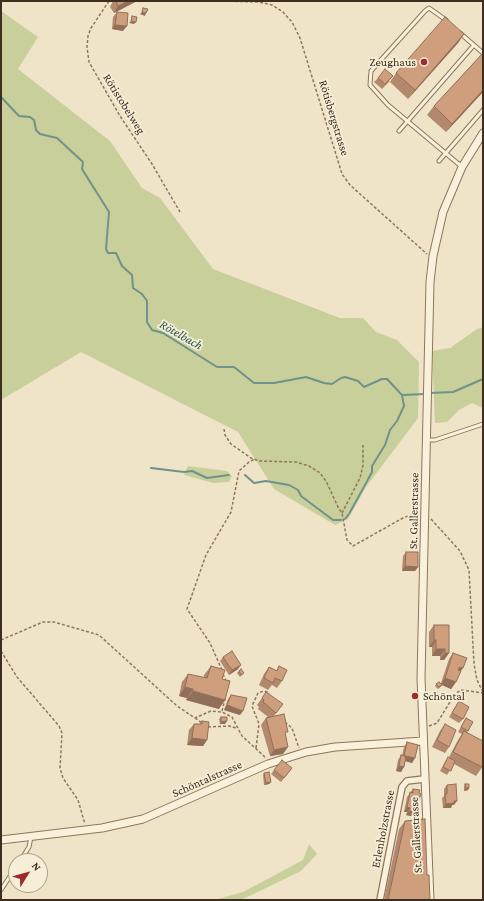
<!DOCTYPE html>
<html>
<head>
<meta charset="utf-8">
<style>
	body { margin:0 }
	#map { position:relative; width:484px; height:901px; overflow:hidden; background:#f0e4c8; font-family:"Crimson Pro",serif }
	canvas { display:block }
	.frame { position:absolute; inset:0; border:2px solid #3d2e20; pointer-events:none }
	.north { position:absolute; left:8px; top:853px; width:40px; height:40px; box-sizing:border-box; background:#f7eed8; border:1px solid #ada18e; border-radius:50%; rotate:53deg; font-size:11px; font-weight:700; line-height:16px; text-align:center; color:#3d2e20 }
	.north::after { content:''; display:block; margin:auto; width:14px; height:18px; background:#9e2a2b; clip-path:polygon(50% 0,100% 100%,50% 72%,0 100%) }
</style>
</head>
<body>
<div id="map">
<canvas width="484" height="901"></canvas>
<div class="frame"></div>
<div class="north">N</div>
</div>
<script>
const context = document.querySelector('canvas').getContext('2d');
context.lineJoin = 'round';
function fillPath(path, color) { context.fillStyle = color; context.fill(path, 'evenodd'); }
const poly = rows => new Path2D(rows.map(r => 'M' + r).join(''));
function stroke(path, color, width, dash) { context.strokeStyle = color; context.lineWidth = width; context.lineCap = dash ? 'butt' : 'round'; context.setLineDash(dash || []); context.stroke(path); }
function label(font, color, halo, rows, align = 'center') {
  context.font = font + ' "Crimson Pro",serif'; context.lineWidth = 3.5; context.setLineDash([]); context.textBaseline = 'middle'; context.strokeStyle = halo; context.fillStyle = color; for (const [text, x, y, turn = 0] of rows) {
    context.save(); context.translate(x, y); context.rotate((+turn || 0) * Math.PI / 180); context.textAlign = isNaN(turn) ? turn : align; if (halo) context.strokeText(text, 0, 0); context.fillText(text, 0, 0); context.restore();
  }
}
const green = poly([
	[1,11,38,37,18,69,110,141,142,188,160,198,213,269,340,318,363,318,376,332,397,340,419,362,418,418,366,487,348,519,335,525,274,489,238,432,81,352,1,400],
	[483,327,483,408,472,403,459,410,447,422,435,423,432,351,450,348,477,329],
	[188,466,227,471,232,476,229,482,213,483,184,475],
	[309,844,317,854,301,871,241,900,214,900,243,892,303,860]
]);
const stream = poly([
	[1,97,19,116,30,117,34,120,36,130,40,134,57,138,83,162,82,169,109,212,106,249,108,253,116,253,122,266,132,275,133,288,142,294,147,301,147,322,152,330,163,333,217,367,234,367,254,383,274,383,306,377,324,383,332,384,341,378,345,377,358,381,364,387,382,379,387,379,402,395,425,394],
	[429,393,453,392,483,379],
	[151,468,184,472,192,471,207,478,229,475],
	[245,475,254,483,266,481,289,485,298,490,301,496,333,520,341,520],
	[345,519,349,514,365,485,372,472,372,466,385,445,390,430,397,421,404,406,402,395]
]);
const path = poly([
	[109,1,91,28,88,36,87,47,89,62,120,116,152,164,180,212],
	[225,1,259,2,272,5,283,12,292,22,300,38,342,174,350,185,427,254],
	[224,429,225,435,231,444,251,458,259,461,296,462,309,466,320,473,326,481,338,507,342,513,347,540,353,546,403,518,419,512],
	[342,513,360,478,363,465,363,445],
	[431,519,460,551,469,570,474,664,477,680,483,692],
	[1,640,43,622,54,622,99,635,177,706,195,718,211,711,222,712,232,717,242,736,266,758],
	[1,651,17,677,59,726,62,733,60,768,63,778,78,800,85,824],
	[222,670,210,643,187,609,206,555,231,512,239,471,249,462,255,459],
	[223,674,226,681],
	[222,711,225,699],
	[195,718,202,723],
	[285,722,292,728,299,748],
	[429,726,437,723,455,694,461,690,483,693],
	[208,727,229,726,236,728],
	[256,748,259,724,252,706,258,693,264,691,270,693]
]);
const service = poly([
	[446,20,429,8,425,11,371,71,370,85,388,105,461,166],
	[460,33,483,53],
	[399,131,474,45],
	[439,161,483,110],
	[427,440,435,440,483,424],
	[20,861,29,847,31,837],
	[1,890,16,867]
]);
const minor = poly([
	[380,900,402,787,407,781,424,779]
]);
const tertiary = poly([
	[1,840,102,828,143,819,268,764,306,752,335,747,423,741],
	[430,900,421,678,430,282,433,256,443,212,462,167,483,133]
]);
const wall = poly([
	[113,1,137,1,114,13,110,7],
	[117,12,123,31,112,29,113,17],
	[464,34,458,43,408,99,390,82,396,73],
	[483,53,483,92,446,132,427,115,434,106],
	[378,78,390,81,382,89,374,82],
	[406,552,418,567,415,571,402,571,403,556],
	[434,625,449,653,444,660,440,660,440,656,432,656,432,647,429,647,429,632],
	[453,653,461,671,456,682,451,689,442,685,438,689,435,686,436,684,441,683,449,659],
	[223,657,238,669,229,675,220,661],
	[211,666,222,679,219,709,186,700,187,698,179,696,182,682,188,674,204,678,204,675],
	[279,666,282,681,277,688,272,685,268,690,259,685,264,674,269,667,276,671],
	[239,671,244,673,240,677,237,673],
	[231,695,240,715,224,710,228,699],
	[262,698,283,704,274,716,286,736,283,754,270,756,261,725,266,718,268,717,258,709,259,707,257,705],
	[459,701,463,719,459,723,449,717],
	[221,717,227,721,225,724,220,724,219,719],
	[466,718,473,722,467,732,483,766,476,776,454,764,447,775,440,771,445,762,449,757,458,740,462,734,458,732],
	[202,721,207,740,203,746,187,745,189,730,194,724,200,724],
	[445,724,449,747,445,753,432,747,440,731],
	[407,742,415,758,412,763,405,761,401,772,396,771,398,760,401,755,402,756,404,747],
	[292,768,281,782,271,774,274,770],
	[264,773,271,782,269,784,264,785,263,775],
	[465,784,469,788,468,790,464,791,464,786],
	[447,785,454,805,452,805,451,808,443,808,442,798,444,796,444,789],
	[413,789,414,812,411,816,406,815,407,812,404,812,407,797],
	[405,821,430,900,384,900,399,829]
]);
const shadedWall = poly([
	[128,1,137,1,114,13,118,6],
	[142,12,146,13,145,16,140,14],
	[131,21,136,22,134,24,129,23],
	[115,25,127,26,123,31,112,29],
	[464,34,458,43,408,99,415,90],
	[483,90,483,92,446,132,452,124],
	[405,566,418,567,415,571,402,571],
	[434,640,436,640,432,647,429,647],
	[436,649,445,649,440,656,432,656],
	[445,653,449,653,444,660,440,660],
	[241,665,238,669,229,675,232,670],
	[460,667,463,668,458,675,455,673],
	[445,678,456,682,451,689,442,685,438,689],
	[185,687,193,689,187,698,179,696],
	[193,691,225,700,219,709,186,700],
	[227,705,243,711,240,715,224,710],
	[227,721,225,724,220,724,221,722],
	[192,738,207,740,203,746,187,745],
	[288,747,283,754,270,756,274,750],
	[404,756,415,758,412,763,401,760],
	[399,766,404,767,401,772,396,771],
	[271,782,269,784,264,785,266,783],
	[466,788,469,788,468,790,464,791],
	[454,801,457,801,454,805,452,805,451,808,443,808,446,804],
	[407,807,410,808,407,812,404,812],
	[409,811,414,812,411,816,406,815]
]);
const building = poly([
	[116,1,128,1,118,6,116,1],
	[143,8,148,9,146,13,142,12,143,8],
	[117,12,128,13,127,26,115,25,117,12],
	[132,16,137,17,136,22,131,21,132,16],
	[445,17,464,34,415,90,396,73,445,17],
	[483,53,483,90,452,124,434,106,483,53],
	[385,69,393,76,385,84,378,78,385,69],
	[406,552,418,552,418,567,405,566,406,552],
	[434,625,449,625,449,653,445,653,445,649,436,649,436,640,434,640,434,625],
	[232,651,241,665,232,670,223,657,232,651],
	[453,653,467,658,463,668,460,667,458,670,461,671,456,682,445,678,453,653],
	[211,666,225,670,222,679,230,681,225,700,193,691,193,689,185,687,188,674,207,678,211,666],
	[279,666,287,670,282,681,275,678,273,683,264,678,269,667,277,671,279,666],
	[241,669,244,673,241,675,239,671,241,669],
	[439,682,442,685,439,687,436,684,439,682],
	[266,692,283,704,276,713,263,702,264,700,262,698,266,692],
	[231,695,247,698,243,711,227,705,231,695],
	[459,701,469,707,463,719,452,713,459,701],
	[284,714,288,732,285,732,288,747,274,750,266,718,284,714],
	[221,717,227,717,227,721,221,722,221,717],
	[466,718,473,722,468,731,461,727,466,718],
	[202,721,209,722,207,740,192,738,194,724,202,724,202,721],
	[445,724,456,730,449,747,437,740,445,724],
	[464,731,483,741,483,766,482,767,453,752,464,731],
	[407,742,418,745,415,758,404,756,407,742],
	[401,755,406,756,404,767,399,766,401,755],
	[448,757,455,761,451,771,443,767,448,757],
	[282,760,292,768,284,778,274,770,282,760],
	[269,772,271,782,266,783,264,773,269,772],
	[456,784,457,801,454,801,454,803,446,804,445,794,447,794,447,785,456,784],
	[465,784,469,784,469,788,466,788,465,784],
	[413,789,420,790,419,793,421,794,414,812,409,811,410,808,407,807,410,792,413,793,413,789],
	[425,819,427,875,429,875,430,900,388,900,405,821,425,819]
]);
const markers = [
	[424,62,4,"#9e2a2b"],
	[415,696,4,"#9e2a2b"]
];
const poiNames = [
	["Zeughaus",416,62],
	["Schöntal",423,696,"left"]
];
const streetNames = [
	["Rötistobelweg",124,104,58],
	["Rötisbergstrasse",334,118,73],
	["St. Gallerstrasse",414,511,-89],
	["Schöntalstrasse",207,779,-24],
	["Erlenholzstrasse",383,829,-79],
	["St. Gallerstrasse",416,835,-93]
];
const waterNames = [
	["Rötelbach",181,335,30]
];
fillPath(green, '#c9cf9b');
stroke(stream, '#6f938a', 2);
stroke(service, '#8d765c', 5);
stroke(minor, '#8d765c', 8);
stroke(tertiary, '#8d765c', 9);
stroke(path, '#8d765c', 1.5, [3, 2]);
stroke(service, '#faf1dc', 3);
stroke(minor, '#faf1dc', 5.5);
stroke(tertiary, '#faf1dc', 7);
fillPath(wall, '#b2896c');
fillPath(shadedWall, '#916f58');
fillPath(building, '#cf9f7d');
stroke(building, '#916f58', 1);
for (const [x, y, r, color] of markers) { const dot = new Path2D(); dot.arc(x, y, r, 0, 2 * Math.PI); context.fillStyle = color; context.fill(dot); stroke(dot, '#f7eed8', 1.5); }
label('12px', '#3d2e20', '#f7eed8', poiNames, 'right');
label('12px', '#3d2e20', '#f7eed8', streetNames);
label('italic 13px', '#2f5d5a', '#f7eed8', waterNames);
</script>
</body>
</html>
